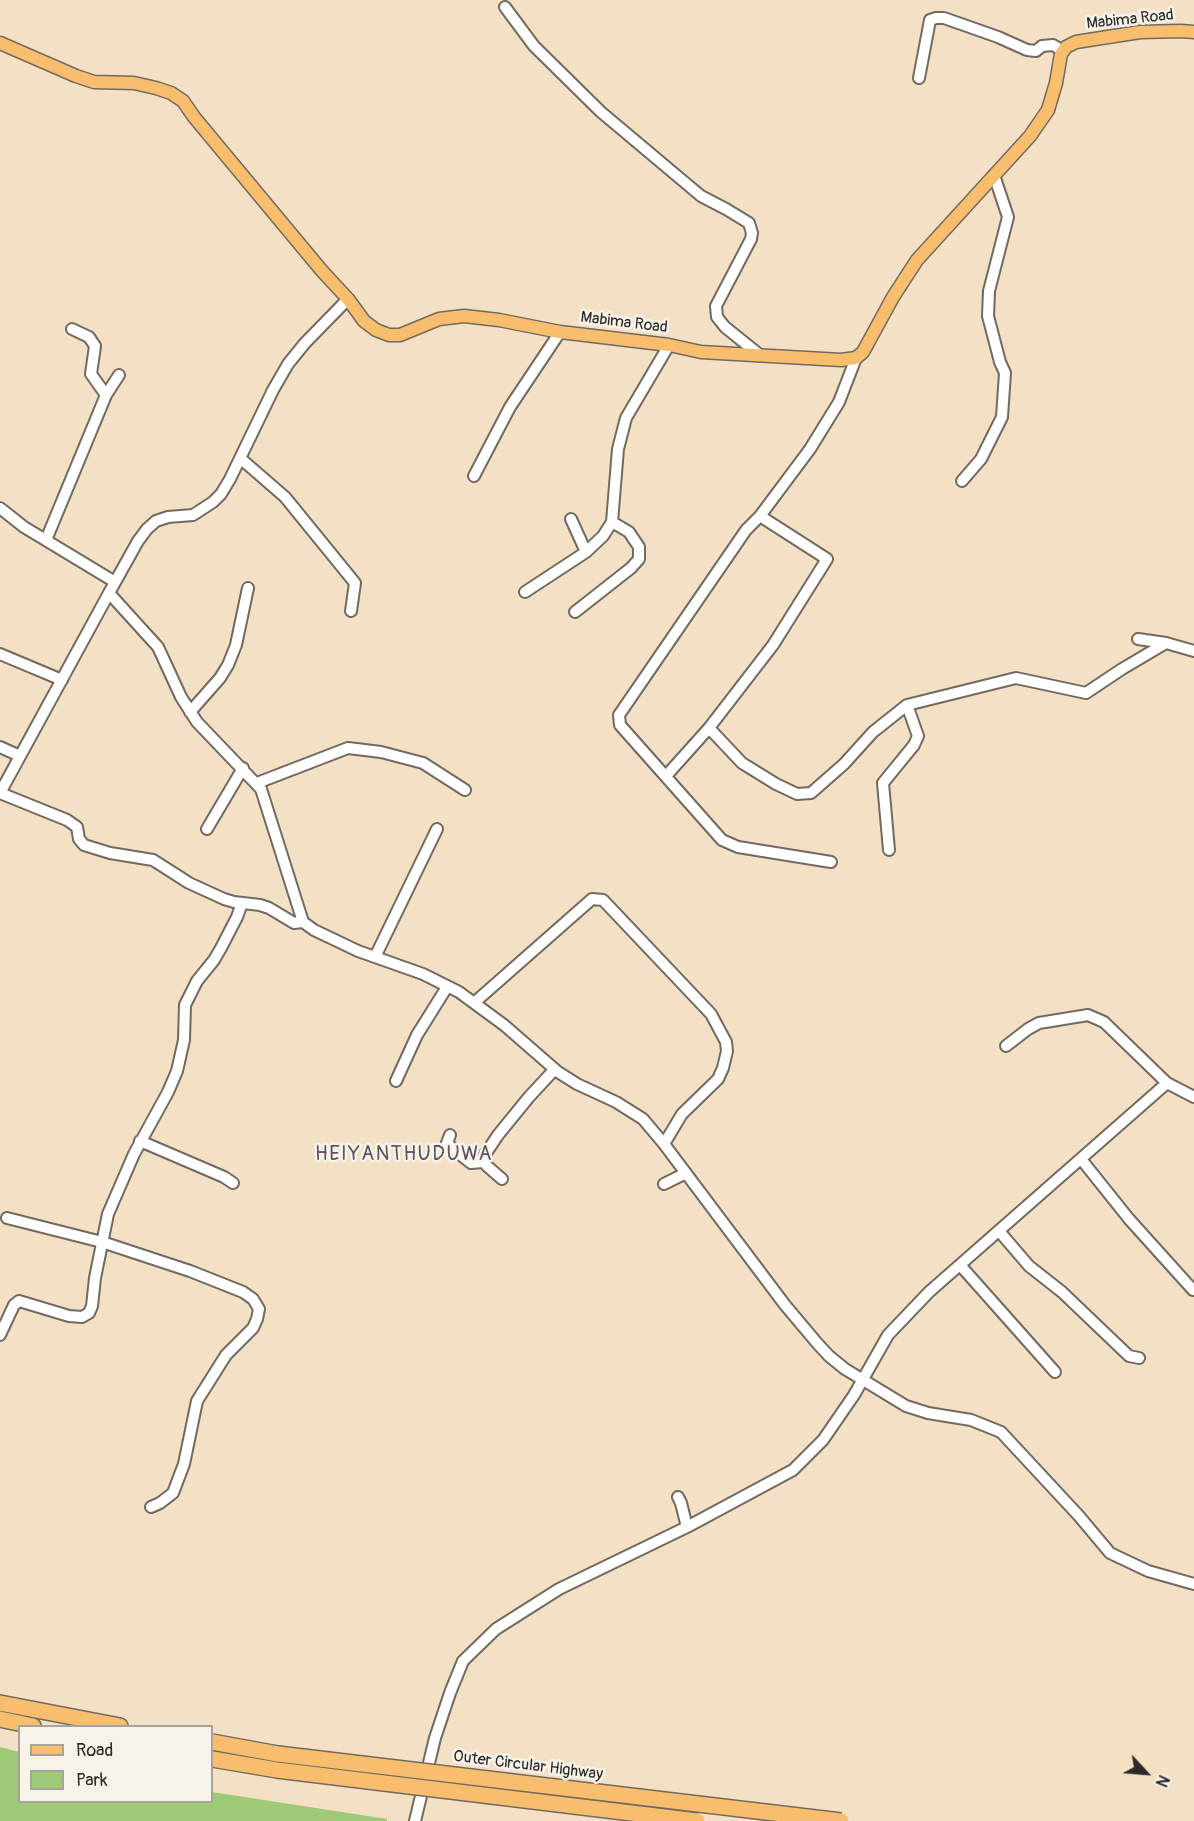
<!DOCTYPE html>
<html>
<head>
<meta charset="utf-8">
<style>
	body { margin:0 }
	#map { position:relative; width:1194px; height:1821px; overflow:hidden; background:#f4e0c5; font-family:Pangolin,sans-serif }
	canvas { display:block }
	.legend { position:absolute; left:18px; top:1725px; width:195px; height:78px; box-sizing:border-box; background:#f7f3e8; border:2px solid #a5a39c; margin:0; padding:8px 10px; list-style:none; font-size:18px; color:#2b2b2b }
	.legend li { display:flex; align-items:center; gap:12px; height:30px }
	.legend b { width:30px; border:2px solid #a5a39c }
	.north { position:absolute; left:1116px; top:1743px; width:60px; height:60px; -webkit-text-stroke:4px #f7f3e8; paint-order:stroke; rotate:116deg; font-size:16px; font-weight:700; line-height:24px; text-align:center; color:#2b2b2b }
	.north::after { content:''; display:block; margin:auto; width:21px; height:27px; background:#2b2b2b; clip-path:polygon(50% 0,100% 100%,50% 72%,0 100%) }
</style>
</head>
<body>
<div id="map">
<canvas width="1194" height="1821"></canvas>
<ul class="legend">
<li><b style="height:8px;background:#f9be6d"></b>Road</li>
<li><b style="height:16px;background:#9ec976"></b>Park</li>
</ul>
<div class="north">N</div>
</div>
<script>
const context = document.querySelector('canvas').getContext('2d');
context.lineJoin = 'round';
function fillPath(path, color) { context.fillStyle = color; context.fill(path, 'evenodd'); }
const poly = rows => new Path2D(rows.map(r => 'M' + r).join(''));
function stroke(path, color, width, dash) { context.strokeStyle = color; context.lineWidth = width; context.lineCap = dash ? 'butt' : 'round'; context.setLineDash(dash || []); context.stroke(path); }
function label(font, color, halo, rows, align = 'center') {
  context.font = font + ' Pangolin,sans-serif'; context.lineWidth = 5; context.setLineDash([]); context.textBaseline = 'middle'; context.strokeStyle = halo; context.fillStyle = color; for (const [text, x, y, turn = 0] of rows) {
    context.save(); context.translate(x, y); context.rotate((+turn || 0) * Math.PI / 180); context.textAlign = isNaN(turn) ? turn : align; if (halo) context.strokeText(text, 0, 0); context.fillText(text, 0, 0); context.restore();
  }
}
const green = poly([
	[0,1747,19,1752,20,1802,212,1802,212,1792,387,1819,387,1821,0,1821]
]);
const minor = poly([
	[505,7,534,46,601,112,701,196,726,209,749,223,752,233,751,239,716,306,717,317,725,327,761,356],
	[919,78,930,20,936,18,944,18,998,37,1027,50,1036,51,1042,46,1053,45,1063,51],
	[348,299,305,343,288,364,273,390,230,479,221,494,213,502,193,515,168,517,156,521,147,529,138,541,109,593,158,647,181,697,197,722,261,789,303,922,314,930,358,951,423,974,459,992,504,1025,558,1072,577,1084,616,1102,643,1119,664,1144,785,1305,817,1343,829,1356,845,1369,906,1406,928,1413,971,1420,1001,1432,1079,1516,1110,1553,1148,1571,1194,1584],
	[72,329,89,337,95,346,91,374,106,395,119,375],
	[240,458,285,497,355,583,351,611],
	[474,476,510,407,560,332],
	[962,481,981,459,1002,417,1005,373,1000,362,988,316,989,291,1008,217,994,175],
	[0,508,24,527,115,582],
	[571,519,586,552],
	[46,540,106,395],
	[525,592,586,552,603,536,612,522,618,449,626,418,669,345],
	[109,593,0,793,67,820,77,827,79,839,84,845,110,853,153,860,189,883,224,899,234,902,260,905,269,908,294,923,303,922],
	[575,612,631,568,639,559,639,547,629,532,612,522],
	[1138,639,1166,643,1194,651],
	[0,654,62,680],
	[190,712,220,678,228,665,236,645,248,588],
	[709,728,742,763,776,784,797,794,811,793,844,764,873,732,907,705,1016,678,1086,693,1122,669,1166,643],
	[0,747,20,756],
	[666,776,709,728,773,645,827,559,760,516],
	[257,783,348,748,381,752,423,763,465,790],
	[207,829,243,768],
	[889,850,883,783,914,745,918,736,907,705],
	[831,862,738,847,722,840,620,725,619,715,746,530,760,516,810,449,839,402,856,358],
	[375,957,437,829],
	[475,1002,592,899,603,900,711,1014,726,1042,727,1051,723,1068,718,1079,682,1114,664,1144],
	[1006,1046,1028,1029,1039,1023,1088,1015,1104,1022,1167,1083,1194,1097],
	[396,1081,417,1035,447,987],
	[450,1135,447,1143,451,1147,471,1163,483,1162],
	[140,1141,224,1177,233,1183],
	[1081,1159,1129,1219,1193,1290],
	[502,1179,487,1166,482,1159,498,1135,529,1097,554,1070],
	[664,1184,686,1173],
	[7,1218,102,1242,190,1271,243,1292,253,1299,259,1309,257,1319,253,1328,226,1355,197,1401,184,1464,173,1493,160,1503,151,1507],
	[999,1231,1029,1266,1062,1292,1129,1356,1139,1358],
	[960,1265,1055,1372],
	[0,1335,14,1305,19,1301,69,1316,82,1317,89,1313,92,1306,95,1278,108,1214,134,1154,168,1092,177,1071,184,1040,185,1005,197,981,214,960,221,948,237,917,242,903],
	[678,1497,681,1503,687,1527],
	[415,1821,435,1738,450,1693,463,1661,496,1629,559,1589,687,1527,793,1470,823,1440,854,1395,888,1335,929,1292,1167,1083]
]);
const major = poly([
	[0,43,76,76,94,82,134,83,156,88,171,93,183,101,194,117,322,271,348,299,364,321,376,330,389,335,400,335,439,319,464,316,499,320,560,332,669,345,701,352,841,360,856,358,863,352,893,297,917,260,1030,136,1048,110,1056,83,1061,54,1066,47,1076,42,1140,32,1181,31,1194,32]
]);
const highway = poly([
	[0,1703,120,1726],
	[0,1719,33,1726]
]);
const highwayBridge = poly([
	[212,1742,278,1754,841,1821],
	[212,1759,277,1770,697,1821]
]);
const streetNames = [
	["Mabima Road",1130,20,-6],
	["Mabima Road",624,323,7],
	["Outer Circular Highway",528,1766,7]
];
const quarterNames = [
	["HEIYANTHUDUWA",404,1155]
];
fillPath(green, '#9ec976');
stroke(minor, '#716a61', 14);
stroke(major, '#716a61', 15);
stroke(highway, '#716a61', 18);
stroke(minor, '#fff', 10);
stroke(major, '#f9be6d', 12);
stroke(highway, '#f9be6d', 15);
stroke(highwayBridge, '#716a61', 18, []);
stroke(highwayBridge, '#f9be6d', 15);
label('16px', '#2b2b2b', '#f7f3e8', streetNames);
context.letterSpacing = '1.5px';
label('20px', '#595362', '#f7f3e8', quarterNames);
context.letterSpacing = '0px';
</script>
</body>
</html>
